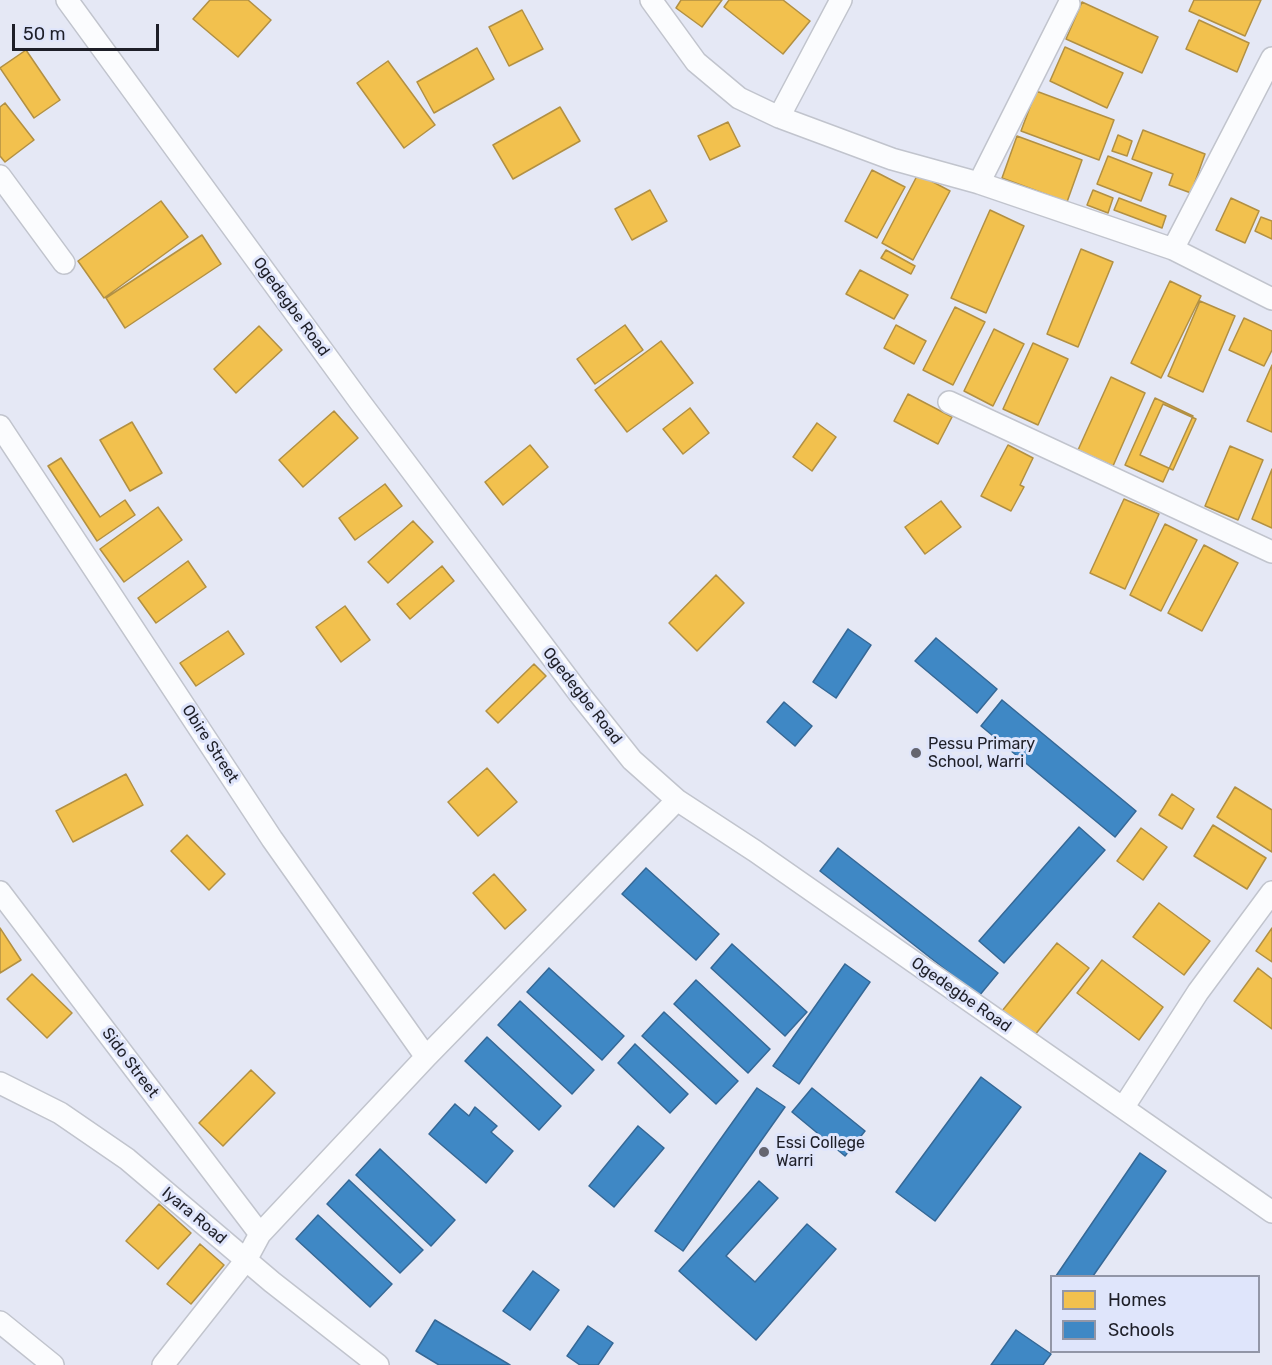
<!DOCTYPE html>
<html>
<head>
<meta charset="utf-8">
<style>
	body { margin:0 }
	#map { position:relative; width:1272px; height:1365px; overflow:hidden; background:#e5e8f5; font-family:Rubik,sans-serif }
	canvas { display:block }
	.legend { position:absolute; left:1050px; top:1275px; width:210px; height:78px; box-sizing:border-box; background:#dfe5fb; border:2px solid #9296a7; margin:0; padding:8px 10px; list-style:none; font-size:18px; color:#1e1f28 }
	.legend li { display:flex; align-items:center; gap:12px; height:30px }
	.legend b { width:30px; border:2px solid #9296a7 }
	.scale { position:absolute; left:12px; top:24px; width:147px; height:27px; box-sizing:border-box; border:3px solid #1e1f28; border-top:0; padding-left:8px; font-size:18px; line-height:21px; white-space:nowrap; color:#1e1f28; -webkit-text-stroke:4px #dfe5fb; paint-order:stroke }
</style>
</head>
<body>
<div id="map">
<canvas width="1272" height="1365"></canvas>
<ul class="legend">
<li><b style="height:16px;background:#f2c14e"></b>Homes</li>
<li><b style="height:16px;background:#3f88c5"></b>Schools</li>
</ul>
<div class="scale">50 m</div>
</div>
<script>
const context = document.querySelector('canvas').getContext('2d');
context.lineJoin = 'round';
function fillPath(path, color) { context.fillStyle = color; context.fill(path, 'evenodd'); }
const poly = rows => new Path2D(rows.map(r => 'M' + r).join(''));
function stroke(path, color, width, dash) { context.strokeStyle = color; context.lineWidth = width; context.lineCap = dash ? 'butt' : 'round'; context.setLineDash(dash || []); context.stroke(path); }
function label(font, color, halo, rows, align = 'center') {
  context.font = font + ' Rubik,sans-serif'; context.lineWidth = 6; context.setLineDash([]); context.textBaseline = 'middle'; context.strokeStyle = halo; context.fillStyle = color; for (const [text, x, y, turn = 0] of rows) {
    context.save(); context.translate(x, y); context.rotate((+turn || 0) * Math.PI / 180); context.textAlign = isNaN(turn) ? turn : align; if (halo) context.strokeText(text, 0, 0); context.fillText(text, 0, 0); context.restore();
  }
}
const homes = poly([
	[210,0,248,0,271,20,238,57,193,19,210,0],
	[681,0,722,0,702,27,676,8,681,0],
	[729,0,783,0,810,21,783,54,724,7,729,0],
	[1194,0,1261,0,1245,36,1189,11,1194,0],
	[1082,2,1158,37,1142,73,1066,39,1082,2],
	[522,10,543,49,509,66,489,27,522,10],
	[1199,20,1249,43,1237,72,1186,49,1199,20],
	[1065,47,1123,73,1107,108,1050,81,1065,47],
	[477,48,494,79,434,113,417,82,477,48],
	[26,50,60,100,34,118,0,68,26,50],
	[388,61,435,125,404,148,357,83,388,61],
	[1036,91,1114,120,1099,160,1021,131,1036,91],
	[5,103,34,140,5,162,0,156,0,107,5,103],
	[560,107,580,141,513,179,493,145,560,107],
	[728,122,740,146,710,160,698,136,728,122],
	[1143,130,1205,154,1191,193,1169,185,1173,174,1132,159,1143,130],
	[1118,135,1132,141,1127,156,1112,151,1118,135],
	[1017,136,1082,160,1067,202,1002,178,1017,136],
	[1108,156,1152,173,1141,201,1097,184,1108,156],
	[872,170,905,187,877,238,845,221,872,170],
	[918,174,950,191,913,260,882,243,918,174],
	[650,190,667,221,632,240,615,209,650,190],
	[1093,190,1113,198,1108,213,1087,205,1093,190],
	[1119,198,1166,216,1162,228,1114,210,1119,198],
	[1231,198,1259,211,1245,243,1216,230,1231,198],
	[161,201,188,237,104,298,78,261,161,201],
	[990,210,1024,226,986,313,951,298,990,210],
	[1261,217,1272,221,1272,239,1255,231,1261,217],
	[202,235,221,264,125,328,106,298,202,235],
	[1081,249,1113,262,1078,347,1047,334,1081,249],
	[886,250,915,266,911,274,881,258,886,250],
	[860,270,908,295,894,319,846,294,860,270],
	[1170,281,1201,296,1161,378,1131,363,1170,281],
	[1200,301,1235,316,1203,392,1168,376,1200,301],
	[955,307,985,322,953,385,923,370,955,307],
	[1244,318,1272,331,1272,350,1264,366,1229,350,1244,318],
	[625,325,643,350,595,384,577,359,625,325],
	[896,325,926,341,914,364,884,348,896,325],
	[259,326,282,350,236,393,214,369,259,326],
	[994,329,1024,344,993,406,964,391,994,329],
	[661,341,693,383,627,432,595,390,661,341],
	[1033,343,1068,359,1038,425,1003,409,1033,343],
	[1272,365,1272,432,1247,421,1272,365],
	[1111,377,1145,393,1113,466,1078,450,1111,377],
	[908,394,952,417,938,444,894,421,908,394],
	[1155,398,1193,416,1163,482,1125,465,1155,398],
	[1163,404,1196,419,1173,470,1140,455,1163,404],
	[690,408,709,433,683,454,663,429,690,408],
	[334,411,358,438,303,487,279,460,334,411],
	[132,422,162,473,130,491,100,440,132,422],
	[817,423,836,437,812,471,793,457,817,423],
	[530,445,548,467,503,505,485,482,530,445],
	[1008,445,1033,458,1020,485,1024,487,1011,511,981,496,1008,445],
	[1230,446,1263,460,1238,520,1205,506,1230,446],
	[61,458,100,517,125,500,135,515,97,541,48,466,61,458],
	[1272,469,1272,528,1252,519,1272,469],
	[385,484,402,506,355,540,339,518,385,484],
	[1124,499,1159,514,1125,589,1090,573,1124,499],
	[941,501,961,527,925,554,905,527,941,501],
	[158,507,182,540,124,582,100,549,158,507],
	[413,521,433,542,388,583,368,562,413,521],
	[1165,524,1197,540,1161,611,1130,595,1165,524],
	[1204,545,1238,563,1202,631,1168,613,1204,545],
	[188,561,206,587,156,623,138,598,188,561],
	[442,566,454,581,410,619,397,604,442,566],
	[716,575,744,603,697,651,669,623,716,575],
	[345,606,370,640,341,662,316,627,345,606],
	[228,631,244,654,196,686,180,663,228,631],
	[534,664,546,676,498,723,486,711,534,664],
	[487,768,517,802,478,836,448,802,487,768],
	[126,774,143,805,73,842,56,811,126,774],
	[1235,787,1272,810,1272,852,1217,817,1235,787],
	[1172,794,1194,809,1182,829,1159,815,1172,794],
	[1213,825,1266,858,1247,889,1194,856,1213,825],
	[1141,828,1167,847,1143,880,1117,861,1141,828],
	[187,835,225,874,209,890,171,851,187,835],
	[494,874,526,910,505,929,473,893,494,874],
	[1159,903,1210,941,1184,975,1133,937,1159,903],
	[0,928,21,960,0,973,0,928],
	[1272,928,1272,962,1256,951,1272,928],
	[1057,943,1089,968,1034,1036,1002,1011,1057,943],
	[1102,960,1163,1007,1139,1040,1077,993,1102,960],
	[1258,968,1272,979,1272,1029,1234,1001,1258,968],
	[32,974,72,1013,47,1038,7,999,32,974],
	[251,1070,275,1093,223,1146,199,1123,251,1070],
	[159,1204,191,1233,158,1269,126,1241,159,1204],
	[200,1244,224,1265,191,1304,167,1284,200,1244]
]);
const schools = poly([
	[848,629,871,645,836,698,813,682,848,629],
	[936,638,997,689,977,713,915,661,936,638],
	[1002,700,1136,811,1115,837,981,726,1002,700],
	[784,702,812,726,795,746,767,722,784,702],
	[1079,827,1105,850,1004,963,979,941,1079,827],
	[838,848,998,973,979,996,820,871,838,848],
	[646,868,719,934,696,960,622,894,646,868],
	[732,944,807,1012,785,1036,711,968,732,944],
	[845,964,870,982,799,1084,773,1066,845,964],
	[549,968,624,1036,602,1060,527,992,549,968],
	[696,980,770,1049,748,1073,674,1004,696,980],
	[520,1001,594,1070,572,1094,498,1025,520,1001],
	[664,1012,738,1081,716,1104,642,1036,664,1012],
	[487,1037,561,1106,539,1130,465,1061,487,1037],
	[635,1044,688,1094,670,1113,618,1063,635,1044],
	[981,1077,1021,1107,935,1221,896,1192,981,1077],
	[757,1088,785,1107,683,1251,655,1231,757,1088],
	[812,1088,865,1131,845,1156,792,1112,812,1088],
	[455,1104,469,1116,475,1107,497,1126,491,1132,513,1151,486,1183,429,1134,455,1104],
	[638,1126,664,1148,614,1207,589,1186,638,1126],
	[380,1149,455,1220,431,1246,356,1175,380,1149],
	[1140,1153,1166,1171,1093,1276,1056,1276,1140,1153],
	[349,1180,423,1250,400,1273,327,1204,349,1180],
	[759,1181,778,1198,726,1256,755,1282,807,1224,836,1249,756,1340,679,1271,759,1181],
	[318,1215,392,1284,370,1307,296,1239,318,1215],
	[533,1271,559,1290,530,1330,503,1311,533,1271],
	[435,1320,510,1365,439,1365,416,1351,435,1320],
	[588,1326,613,1343,598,1365,580,1365,567,1356,588,1326],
	[1016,1330,1051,1354,1043,1365,991,1365,1016,1330]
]);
const minor = poly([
	[67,0,360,402,581,696,632,760,677,800,755,851,1272,1212],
	[651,0,696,62,739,98,779,117,892,159,979,183,1173,249,1272,299],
	[779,117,841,0],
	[0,176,64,263],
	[979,183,1069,4],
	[1173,249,1272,58],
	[949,402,1272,552],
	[0,426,272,839,426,1057],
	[0,892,260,1234],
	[0,1083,60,1113,127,1159,272,1282,378,1365],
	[1123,1108,1198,992,1272,892],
	[0,1322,53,1365],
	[163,1365,246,1260,260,1234,426,1057,677,800]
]);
const markers = [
	[916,753,6,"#646570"],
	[764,1152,6,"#646570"]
];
const streetNames = [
	["Ogedegbe Road",291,307,54],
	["Ogedegbe Road",582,696,52],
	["Obire Street",210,744,57],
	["Ogedegbe Road",961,995,35],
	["Sido Street",130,1063,53],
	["Iyara Road",194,1216,40]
];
const poiNames = [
	["Pessu Primary",928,744],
	["School, Warri",928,762],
	["Essi College",776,1143],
	["Warri",776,1161]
];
fillPath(homes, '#f2c14e');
stroke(homes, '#b29043', 1.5);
fillPath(schools, '#3f88c5');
stroke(schools, '#356896', 1.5);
stroke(minor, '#c1c4cd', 24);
stroke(minor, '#fbfcfe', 21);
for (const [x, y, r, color] of markers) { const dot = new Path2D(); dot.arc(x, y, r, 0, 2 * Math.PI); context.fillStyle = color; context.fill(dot); stroke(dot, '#dfe5fb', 2); }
label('16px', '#1e1f28', '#dfe5fb', streetNames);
label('16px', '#1e1f28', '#dfe5fb', poiNames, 'left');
</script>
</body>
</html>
